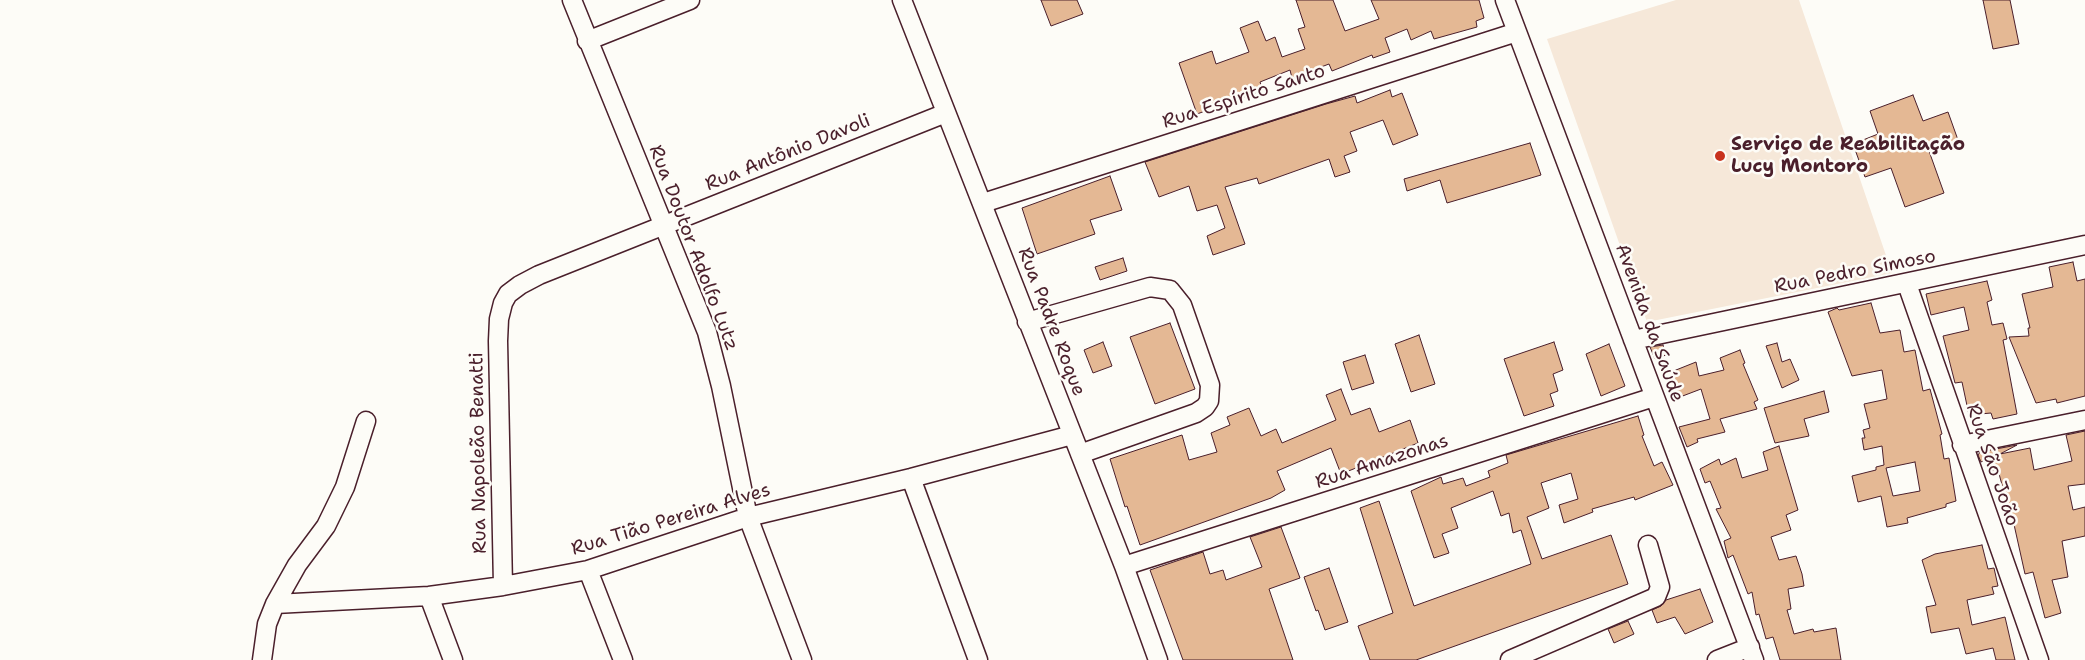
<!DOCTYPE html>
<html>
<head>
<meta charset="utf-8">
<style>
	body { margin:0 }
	canvas { display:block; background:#fdfcf7 }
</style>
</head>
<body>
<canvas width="2085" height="660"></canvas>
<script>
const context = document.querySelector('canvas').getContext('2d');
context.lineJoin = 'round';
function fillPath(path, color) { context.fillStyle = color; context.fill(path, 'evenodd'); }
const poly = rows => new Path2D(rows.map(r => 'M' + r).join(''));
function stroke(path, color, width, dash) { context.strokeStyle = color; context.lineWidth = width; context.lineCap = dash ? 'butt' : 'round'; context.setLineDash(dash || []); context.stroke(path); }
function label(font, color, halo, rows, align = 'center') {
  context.font = font + ' "Shantell Sans",sans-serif'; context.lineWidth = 5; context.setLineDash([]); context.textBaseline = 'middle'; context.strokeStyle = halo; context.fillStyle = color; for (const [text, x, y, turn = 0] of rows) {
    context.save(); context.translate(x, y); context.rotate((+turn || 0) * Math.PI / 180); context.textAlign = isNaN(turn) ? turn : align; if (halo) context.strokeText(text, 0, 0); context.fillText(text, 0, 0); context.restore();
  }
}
const built = poly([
	[1676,0,1799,0,1892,273,1647,322,1547,39]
]);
const building = poly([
	[1041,0,1077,0,1083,14,1051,26,1041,0],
	[1296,0,1333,0,1345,31,1379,19,1371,0,1479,0,1484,18,1476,21,1477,27,1434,39,1431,31,1411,40,1407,29,1385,38,1390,52,1373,58,1372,55,1332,71,1329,64,1292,78,1290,70,1260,82,1263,90,1197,114,1179,63,1212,51,1216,64,1249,52,1240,28,1258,21,1266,41,1275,37,1282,57,1305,49,1298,29,1305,27,1296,0],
	[1983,0,2010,0,2019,44,1993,49,1983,0],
	[1390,90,1392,97,1402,93,1418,135,1393,145,1383,120,1350,132,1357,151,1344,156,1350,172,1335,177,1329,159,1259,184,1257,178,1225,187,1245,244,1213,255,1207,236,1225,228,1217,205,1197,211,1189,186,1159,197,1145,162,1326,104,1355,96,1357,103,1390,90],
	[1913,95,1923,121,1948,112,1958,140,1929,151,1944,193,1905,207,1891,168,1865,177,1853,144,1878,134,1870,111,1913,95],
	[1530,143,1541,175,1447,203,1440,180,1407,191,1404,179,1530,143],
	[1110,176,1122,210,1090,220,1095,234,1037,254,1022,208,1110,176],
	[1123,258,1127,271,1100,280,1095,267,1123,258],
	[2073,262,2077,281,2085,279,2085,396,2057,403,2056,399,2036,403,2009,337,2029,336,2028,328,2030,328,2022,294,2053,287,2049,267,2073,262],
	[1987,281,1992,300,1987,302,1992,325,2003,323,2007,339,2003,340,2017,414,1993,419,1991,413,1969,415,1962,382,1955,383,1943,336,1969,330,1964,307,1931,315,1926,294,1987,281],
	[1871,303,1880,333,1900,330,1904,352,1915,350,1923,391,1930,389,1942,434,1940,435,1944,459,1949,458,1956,501,1946,504,1946,507,1907,518,1908,523,1887,527,1881,496,1858,502,1852,476,1876,470,1876,467,1884,465,1882,446,1864,450,1862,438,1865,438,1863,430,1870,428,1864,404,1887,399,1882,370,1852,376,1828,312,1837,308,1839,310,1871,303],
	[1915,462,1920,491,1893,496,1886,468,1915,462],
	[1170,323,1195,389,1155,404,1130,337,1170,323],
	[1419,335,1435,384,1411,392,1395,344,1419,335],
	[1103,342,1112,366,1093,373,1084,350,1103,342],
	[1554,342,1563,370,1553,374,1558,391,1550,394,1554,406,1524,416,1504,359,1554,342],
	[1777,343,1782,362,1790,359,1799,380,1782,388,1766,346,1777,343],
	[1609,344,1625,386,1601,396,1586,354,1609,344],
	[1663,345,1666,355,1655,359,1650,347,1663,345],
	[1740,350,1745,363,1743,364,1758,400,1754,402,1757,409,1720,419,1725,432,1697,439,1698,442,1687,447,1679,427,1710,419,1701,389,1680,397,1671,372,1696,362,1699,376,1724,370,1720,358,1740,350],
	[1365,355,1374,383,1352,390,1343,362,1365,355],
	[1341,389,1351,415,1370,408,1379,432,1410,420,1418,443,1341,474,1331,448,1277,471,1285,490,1271,498,1140,545,1127,506,1125,507,1110,459,1182,435,1189,460,1217,452,1211,433,1230,425,1227,417,1249,408,1261,436,1276,429,1282,443,1336,420,1326,395,1341,389],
	[1824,391,1829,412,1804,419,1809,436,1775,443,1764,408,1824,391],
	[1638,416,1644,435,1642,436,1654,466,1662,462,1673,485,1635,500,1634,497,1592,509,1593,512,1564,523,1559,505,1578,499,1571,473,1541,483,1549,508,1527,517,1542,559,1611,535,1628,584,1416,660,1370,660,1358,626,1393,613,1360,508,1379,501,1414,606,1531,564,1521,530,1513,533,1509,513,1501,516,1493,491,1451,508,1458,528,1442,534,1449,553,1434,558,1411,491,1441,477,1443,484,1463,478,1466,486,1490,477,1488,471,1508,463,1506,455,1638,416],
	[2085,431,2085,484,2068,486,2073,510,2085,507,2085,536,2062,541,2068,577,2052,580,2061,613,2045,618,2033,572,2025,574,2013,520,2012,522,1998,470,1992,471,1989,458,1981,462,1978,455,1980,452,2017,445,2000,454,2030,448,2034,470,2072,461,2066,435,2085,431],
	[1779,446,1798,510,1786,515,1791,530,1771,537,1779,560,1796,556,1802,574,1804,586,1788,589,1791,609,1787,610,1794,634,1813,629,1814,632,1836,628,1841,660,1780,660,1773,637,1766,639,1759,614,1756,615,1752,592,1748,594,1733,555,1728,558,1724,541,1731,538,1716,509,1721,508,1710,481,1705,483,1700,469,1719,459,1721,465,1736,458,1742,478,1768,470,1763,452,1779,446],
	[1281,527,1300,578,1269,589,1293,660,1183,660,1150,570,1203,552,1210,574,1223,570,1226,580,1262,567,1250,537,1281,527],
	[1982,545,1988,569,1994,568,1998,586,1992,587,1994,594,1967,600,1972,625,2005,617,2015,660,1996,660,1993,648,1966,654,1959,628,1931,633,1926,607,1936,605,1922,560,1935,554,1982,545],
	[1329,568,1348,622,1325,630,1318,610,1316,611,1304,577,1329,568],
	[1700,589,1713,622,1685,634,1675,617,1657,623,1652,610,1661,606,1666,600,1700,589],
	[1628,621,1634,634,1614,643,1608,629,1628,621]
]);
const minor = poly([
	[572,0,707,332,721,386,748,517,802,660],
	[902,0,1124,566,1158,660],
	[1505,0,1754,660],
	[587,41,690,0],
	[983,203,1517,32],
	[1907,284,2039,660],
	[1027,322,1150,287,1170,290,1182,305,1210,385,1209,401,1205,407,1196,413,1080,454],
	[1633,340,2085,245],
	[1962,445,2085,420],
	[911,478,978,660],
	[1124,566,1654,397],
	[588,570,623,660],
	[503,586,498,341,499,319,503,303,508,294,520,285,539,275,946,113],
	[429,596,453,660],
	[275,604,429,596,503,586,588,570,748,517,911,478,1072,435],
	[262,660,267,624,275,604,297,565,326,526,345,487,366,421],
	[1510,660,1656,597,1660,587,1648,545],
	[1717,660,1750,647]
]);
const markers = [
	[1720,156,6,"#c8321e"]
];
const streetNames = [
	["Rua Espírito Santo",1244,97,-18],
	["Rua Antônio Davoli",788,153,-22],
	["Rua Doutor Adolfo Lutz",693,248,69],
	["Rua Pedro Simoso",1855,272,-11],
	["Rua Padre Roque",1051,322,69],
	["Avenida da Saúde",1649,323,70],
	["Rua Napoleão Benatti",479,453,-91],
	["Rua Amazonas",1382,462,-18],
	["Rua São João",1992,465,71],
	["Rua Tião Pereira Alves",671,520,-17]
];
const poiNames = [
	["Serviço de Reabilitação",1731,145],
	["Lucy Montoro",1731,167]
];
fillPath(built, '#f6e8d9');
fillPath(building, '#e4b894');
stroke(building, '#4a1f2b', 1);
stroke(minor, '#4a1f2b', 21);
stroke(minor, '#fdfcf7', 18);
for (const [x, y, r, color] of markers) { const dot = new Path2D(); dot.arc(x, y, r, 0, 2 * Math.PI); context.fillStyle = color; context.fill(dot); stroke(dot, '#fdfcf7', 2); }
label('19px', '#4a1f2b', '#fdfcf7', streetNames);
label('bold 19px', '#4a1f2b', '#fdfcf7', poiNames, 'left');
</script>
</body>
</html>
